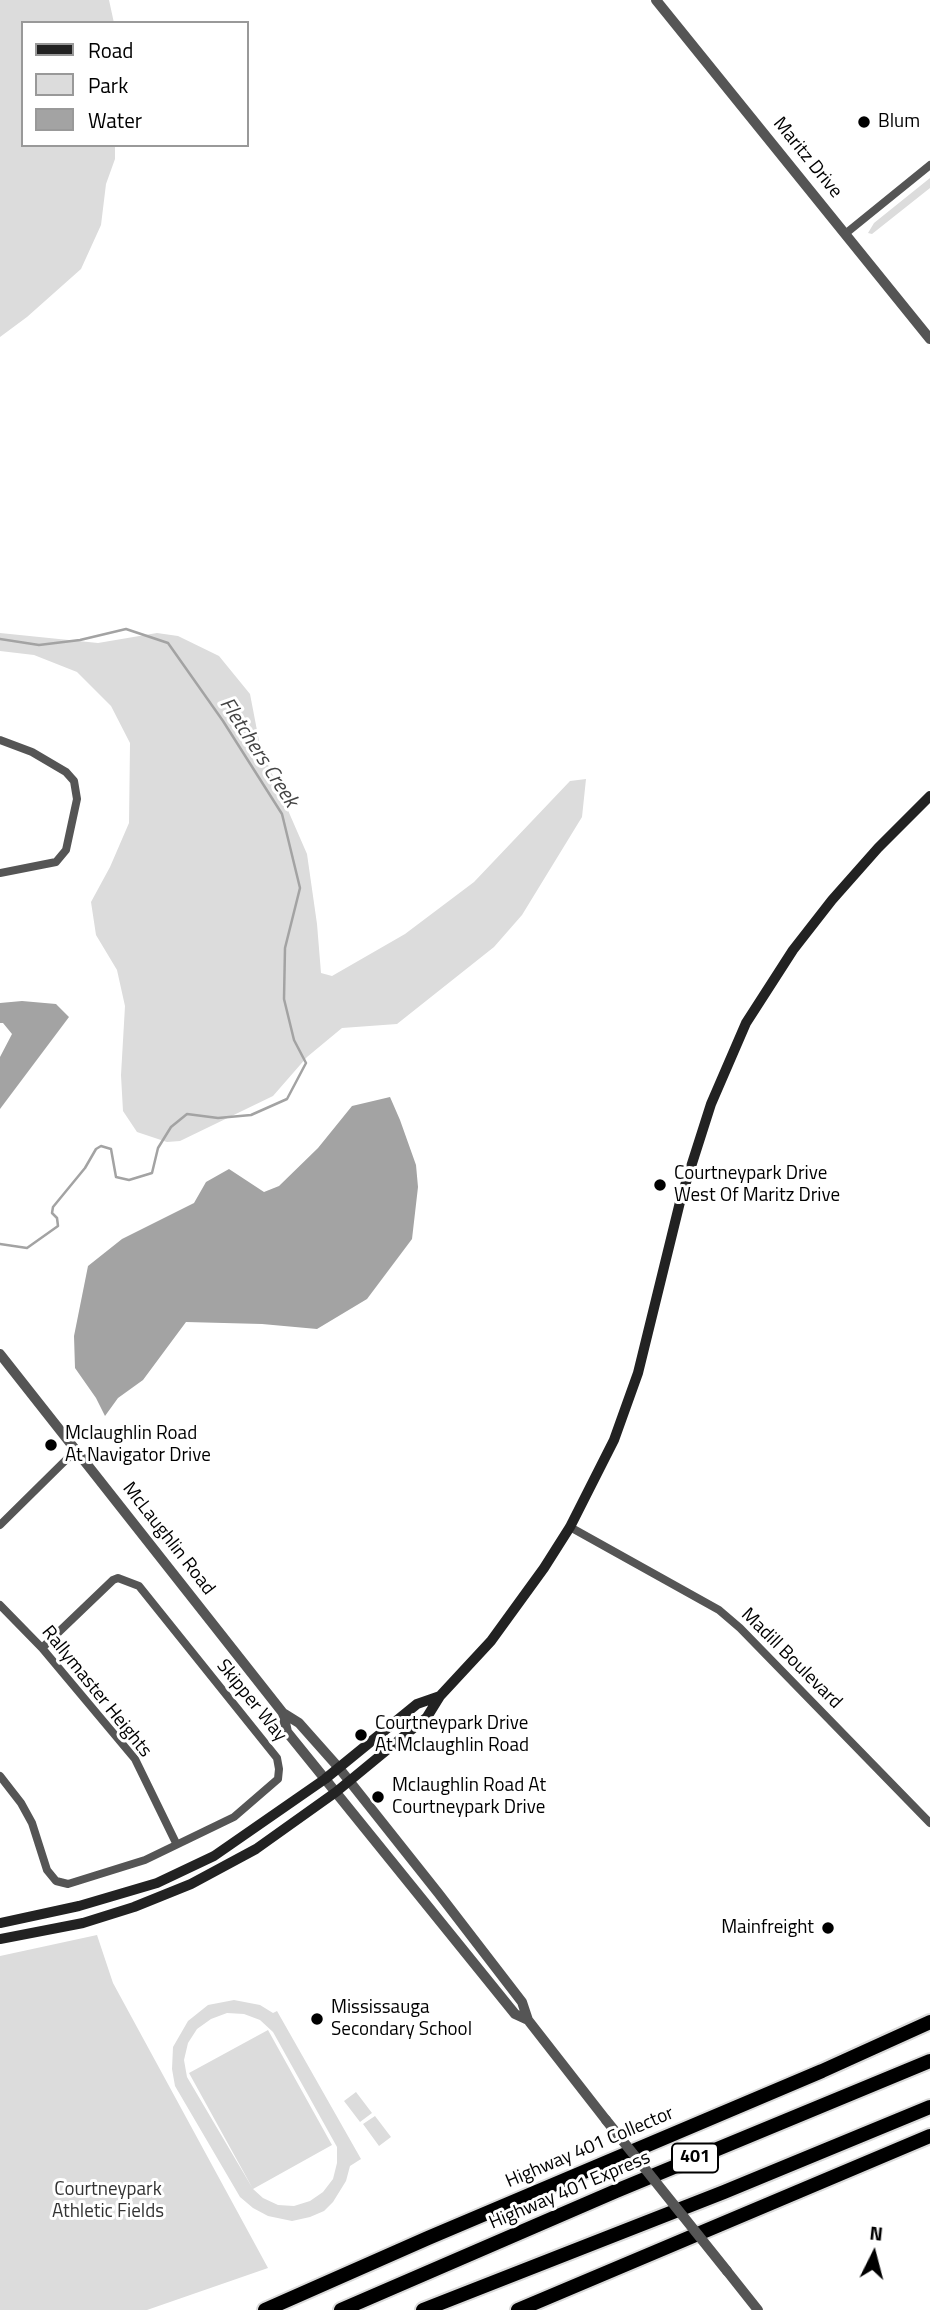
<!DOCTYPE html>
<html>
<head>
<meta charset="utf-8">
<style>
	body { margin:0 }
	#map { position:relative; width:930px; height:2310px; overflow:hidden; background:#fff; font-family:"Titillium Web",sans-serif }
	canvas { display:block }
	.legend { position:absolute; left:21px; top:21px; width:228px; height:126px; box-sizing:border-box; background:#fff; border:2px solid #999; margin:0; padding:9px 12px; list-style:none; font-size:21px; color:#000 }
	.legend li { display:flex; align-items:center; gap:14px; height:35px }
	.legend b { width:35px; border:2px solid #999 }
	.north { position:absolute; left:839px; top:2219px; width:70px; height:70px; -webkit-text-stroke:5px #fff; paint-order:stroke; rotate:6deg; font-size:19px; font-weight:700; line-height:28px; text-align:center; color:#000 }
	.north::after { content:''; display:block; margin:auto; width:24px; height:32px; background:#000; clip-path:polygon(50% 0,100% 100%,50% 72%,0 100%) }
</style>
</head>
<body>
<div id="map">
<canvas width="930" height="2310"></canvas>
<ul class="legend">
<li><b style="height:9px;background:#222"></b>Road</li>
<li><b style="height:19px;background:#dcdcdc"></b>Park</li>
<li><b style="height:19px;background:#a3a3a3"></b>Water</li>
</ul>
<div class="north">N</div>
</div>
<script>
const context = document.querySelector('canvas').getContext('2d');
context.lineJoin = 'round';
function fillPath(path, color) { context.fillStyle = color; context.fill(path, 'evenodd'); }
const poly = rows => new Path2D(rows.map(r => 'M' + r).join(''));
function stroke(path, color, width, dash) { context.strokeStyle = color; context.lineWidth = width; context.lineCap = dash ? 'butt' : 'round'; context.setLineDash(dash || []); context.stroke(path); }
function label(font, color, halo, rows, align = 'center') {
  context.font = font + ' "Titillium Web",sans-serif'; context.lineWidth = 6; context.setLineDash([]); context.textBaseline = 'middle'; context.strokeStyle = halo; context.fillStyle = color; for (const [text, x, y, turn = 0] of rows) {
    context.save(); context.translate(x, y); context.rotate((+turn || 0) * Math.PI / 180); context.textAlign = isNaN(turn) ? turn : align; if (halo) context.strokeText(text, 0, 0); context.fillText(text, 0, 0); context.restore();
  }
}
const green = poly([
	[0,0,109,0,114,23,23,23,23,145,115,145,115,159,106,184,101,225,81,269,27,317,0,337],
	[930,178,930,188,872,234,868,233,874,223],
	[0,633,98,643,157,633,178,636,219,656,250,694,260,746,307,854,317,924,321,973,332,976,405,934,474,882,570,781,586,779,582,817,522,915,494,947,397,1024,342,1028,307,1057,273,1096,180,1141,167,1142,137,1132,123,1111,121,1075,125,1006,117,970,96,935,91,902,110,867,129,823,130,743,111,706,77,672,34,655,0,651],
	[97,1935,113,1983,268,2268,147,2310,0,2310,0,1956],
	[234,2000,260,2005,273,2013,277,2011,361,2159,350,2166,346,2181,333,2202,324,2211,310,2217,292,2221,268,2216,253,2208,240,2197,175,2086,172,2069,173,2047,188,2021,208,2005],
	[227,2013,244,2014,260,2020,273,2032,337,2147,337,2163,333,2179,323,2192,310,2201,294,2206,278,2205,263,2198,253,2189,332,2145,268,2030,189,2073,253,2189,187,2077,184,2060,188,2043,197,2029,211,2019],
	[356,2092,372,2113,360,2122,344,2101],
	[375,2116,391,2137,379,2146,363,2124]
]);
const water = poly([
	[22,1001,56,1004,69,1017,0,1109,0,1057,12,1034,3,1023,0,1023,0,1003],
	[390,1097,400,1120,416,1165,418,1187,412,1239,367,1299,317,1329,262,1324,186,1322,143,1380,118,1398,105,1416,96,1398,75,1368,74,1336,88,1266,122,1239,194,1203,206,1182,229,1169,264,1192,279,1186,318,1148,352,1106]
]);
const stream = poly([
	[0,639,39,645,80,640,126,629,168,643,223,721,282,814,300,888,285,948,284,999,294,1040,306,1063,287,1099,251,1115,218,1118,187,1114,171,1127,158,1148,152,1173,129,1180,116,1177,111,1149,101,1146,96,1149,85,1168,53,1207,52,1213,57,1218,58,1226,27,1248,0,1244]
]);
const minor = poly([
	[845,234,930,165],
	[0,740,32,752,66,772,74,781,77,799,66,850,56,862,0,873],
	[0,1525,76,1450],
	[570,1527,719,1610,740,1628,930,1823],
	[0,1605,42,1648,135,1759,176,1843],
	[0,1776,21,1803,32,1823,47,1870,56,1881,68,1884,145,1860,234,1817,278,1779,279,1769,277,1758,139,1586,118,1578,113,1580,42,1648]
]);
const tertiary = poly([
	[656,0,930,339],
	[0,1354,283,1713,299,1723,339,1768,439,1894,522,2002,528,2020,606,2120],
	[283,1713,287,1732,515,2014,528,2020],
	[727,2271,758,2310]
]);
const secondary = poly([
	[0,1923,79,1906,157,1883,214,1856,325,1779,417,1704,440,1696],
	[0,1939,83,1923,134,1907,191,1884,256,1849,336,1792,427,1717,440,1696,491,1641,544,1568,570,1527,614,1440,638,1373,681,1198,711,1104,746,1023,793,950,832,900,878,848,930,796]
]);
const motorway = poly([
	[265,2310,428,2238,822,2071,930,2022],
	[341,2310,616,2191,930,2061],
	[423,2310,724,2192,930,2107],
	[518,2310,930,2136]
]);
const tertiaryBridge = poly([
	[606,2120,727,2271]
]);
const markers = [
	[864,122,7,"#000"],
	[660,1185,7,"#000"],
	[51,1445,7,"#000"],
	[361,1735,7,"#000"],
	[378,1797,7,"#000"],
	[828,1928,7,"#000"],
	[317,2019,7,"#000"]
];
const shields = [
	[695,2158,46]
];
const shieldNames = [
	["401",695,2158]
];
const poiNames = [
	["Blum",878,122],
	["Courtneypark Drive",674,1174],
	["West Of Maritz Drive",674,1196],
	["Mclaughlin Road",65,1434],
	["At Navigator Drive",65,1456],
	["Courtneypark Drive",375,1724],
	["At Mclaughlin Road",375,1746],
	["Mclaughlin Road At",392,1786],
	["Courtneypark Drive",392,1808],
	["Mainfreight",814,1928,"right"],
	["Mississauga",331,2008],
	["Secondary School",331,2030]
];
const streetNames = [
	["Maritz Drive",807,158,51],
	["McLaughlin Road",168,1539,52],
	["Madill Boulevard",791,1659,45],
	["Rallymaster Heights",96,1692,51],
	["Skipper Way",251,1701,51],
	["Highway 401 Collector",590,2148,-23],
	["Highway 401 Express",570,2191,-23]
];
const parkNames = [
	["Courtneypark",108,2190],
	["Athletic Fields",108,2212]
];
const waterNames = [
	["Fletchers Creek",258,753,57]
];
fillPath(green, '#dcdcdc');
fillPath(water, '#a3a3a3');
stroke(stream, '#a3a3a3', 2.5);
stroke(motorway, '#dbdbdb', 18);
stroke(minor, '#555', 8);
stroke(tertiary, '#555', 10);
stroke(secondary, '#222', 10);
stroke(motorway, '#000', 14);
stroke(tertiaryBridge, '#555', 10);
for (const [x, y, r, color] of markers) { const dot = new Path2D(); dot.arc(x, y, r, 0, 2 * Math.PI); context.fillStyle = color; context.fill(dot); stroke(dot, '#fff', 2.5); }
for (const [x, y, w] of shields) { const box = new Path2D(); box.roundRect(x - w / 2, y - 14.5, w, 29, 5); context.fillStyle = '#fff'; context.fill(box); stroke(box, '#000', 2); }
label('bold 18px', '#000', null, shieldNames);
label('19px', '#000', '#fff', poiNames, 'left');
label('19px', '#000', '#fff', streetNames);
label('19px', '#333', '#fff', parkNames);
label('italic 21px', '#444', '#fff', waterNames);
</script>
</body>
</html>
